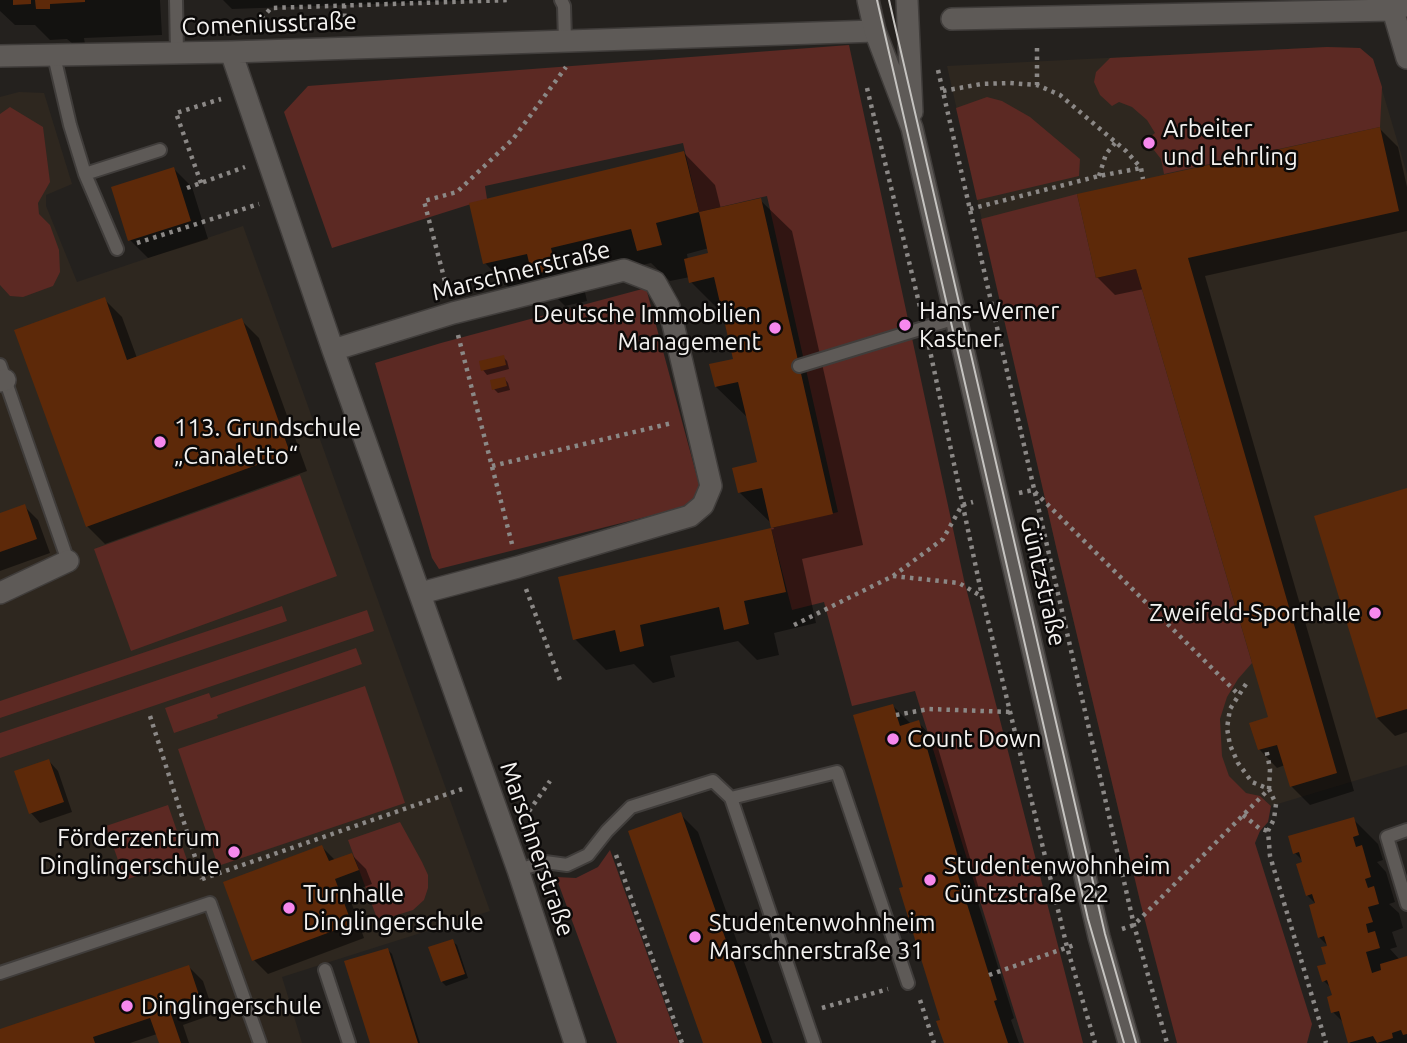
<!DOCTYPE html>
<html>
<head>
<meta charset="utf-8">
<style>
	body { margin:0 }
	canvas { display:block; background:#24211e }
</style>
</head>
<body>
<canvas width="1407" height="1043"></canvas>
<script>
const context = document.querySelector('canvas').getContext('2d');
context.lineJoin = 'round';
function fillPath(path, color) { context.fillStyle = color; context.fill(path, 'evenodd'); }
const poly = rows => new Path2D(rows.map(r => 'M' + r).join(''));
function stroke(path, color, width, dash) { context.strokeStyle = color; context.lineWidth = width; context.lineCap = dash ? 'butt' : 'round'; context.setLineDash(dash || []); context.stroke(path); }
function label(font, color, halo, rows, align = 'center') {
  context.font = font + ' Ubuntu,sans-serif'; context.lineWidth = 5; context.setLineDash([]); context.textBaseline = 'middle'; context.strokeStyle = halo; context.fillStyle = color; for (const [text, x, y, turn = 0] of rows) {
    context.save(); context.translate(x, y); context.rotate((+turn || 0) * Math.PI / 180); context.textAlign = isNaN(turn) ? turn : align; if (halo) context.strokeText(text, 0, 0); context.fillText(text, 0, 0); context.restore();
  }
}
const built = poly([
	[1327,47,1360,48,1373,59,1407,174,1407,765,1271,806,1260,796,1141,905,1057,551,947,66],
	[19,92,44,93,72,184,46,195,46,206,77,282,243,226,490,911,282,977,302,1043,0,1043,0,97]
]);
const green = poly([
	[849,45,964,580,1083,1043,1024,1043,915,691,852,706,824,602,792,610,771,528,838,512,767,196,699,212,683,143,485,186,487,199,332,248,284,112,308,86],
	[1327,47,1360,48,1373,59,1382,87,1380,127,1164,174,1161,159,1146,140,1155,133,1147,120,1132,107,1119,102,1112,106,1100,95,1094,82,1096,72,1110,58],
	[987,97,1002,101,1030,117,1080,159,1079,176,977,200,956,108],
	[10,107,43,127,50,182,38,203,39,214,50,225,59,250,60,272,53,286,23,297,10,296,0,285,0,114],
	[1077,194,1096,278,1136,269,1252,663,1238,679,1227,697,1220,719,1222,756,1229,776,1246,793,1260,796,1271,806,1268,822,1260,831,1255,843,1312,1024,1307,1043,1177,1043,1141,905,1057,551,981,219],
	[646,288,700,488,689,506,439,569,432,558,375,363,441,343],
	[300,475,337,576,131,651,94,549],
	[282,606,287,621,0,718,0,701],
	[367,610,374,631,0,758,0,733],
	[356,648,362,664,217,715,218,718,174,733,165,708,209,693,211,698],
	[365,686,405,803,218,866,178,749],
	[168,805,187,860,125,880,106,826],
	[400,822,422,862,428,875,428,888,424,900,413,910,378,921,348,840],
	[610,850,679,1043,617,1043,556,877,576,878,598,867]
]);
const shadow = poly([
	[0,0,160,0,162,35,84,38,85,44,73,44,67,39,50,40,35,25,15,25,0,11],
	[223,0,487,0,232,9],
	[1380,129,1398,147,1407,187,1407,231,1205,276,1354,791,1310,805,1291,786,1285,765,1277,768,1259,749,1270,718,1144,289,1115,295,1097,277],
	[684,153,715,185,721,209,760,200,792,231,863,545,802,559,816,623,774,633,779,655,757,660,738,641,670,656,675,677,653,683,634,664,606,670,575,639,561,578,774,529,772,524,740,493,759,464,748,418,716,387,735,360,722,313,691,282,690,277,670,281,651,263,582,279,587,301,565,306,547,288,516,295,485,263],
	[709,248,710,255,688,260,687,254],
	[174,169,192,187,208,239,148,258,130,240],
	[104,299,122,317,137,358,241,320,259,338,307,471,105,544,87,526],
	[503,357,507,361,509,369,487,375,483,370],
	[504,378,508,383,510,390,498,393,494,389],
	[1407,490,1407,732,1395,736,1377,718],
	[24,506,38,520,50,553,0,571,0,515],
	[893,706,911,724,918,722,936,741,979,889,974,890,1014,1018,1011,1020,1019,1043,946,1043,942,1021,905,888],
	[49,761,58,771,72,812,40,823,31,813],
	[680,814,698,832,773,1043,705,1043],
	[1353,819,1378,844,1383,860,1377,862,1386,872,1395,902,1389,904,1399,913,1403,928,1392,932,1397,947,1390,949,1400,960,1407,958,1407,1043,1350,1043,1344,1023,1333,1012,1334,996,1332,989,1324,981,1329,947,1319,937,1317,905,1307,895,1305,863,1295,853],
	[322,847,336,861,352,855,366,869,372,884,348,893,364,938,268,974,254,960],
	[452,941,457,945,468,978,446,986,442,982],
	[388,950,392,954,420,1043,372,1043],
	[189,967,203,981,214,1014,183,1025,189,1043,160,1043,157,1034,130,1043,0,1043,0,1031]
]);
const building = poly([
	[13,0,31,0,31,4,13,5],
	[35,0,85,0,85,2,50,4,50,9,36,9],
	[1380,127,1399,211,1188,258,1337,773,1290,787,1277,745,1258,750,1249,723,1268,717,1136,269,1096,278,1077,194],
	[684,151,699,212,656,223,662,245,637,251,631,229,551,248,556,269,532,275,527,254,483,264,469,203],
	[174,167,191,221,128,241,111,187],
	[761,198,833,514,771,528,762,488,738,493,732,468,757,462,738,382,715,387,709,364,733,359,714,277,689,283,684,259,708,253,699,212],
	[105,297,127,360,242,318,290,453,86,527,14,330],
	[504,355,506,365,481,371,479,361],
	[505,377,507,386,492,390,490,380],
	[1407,488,1407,709,1376,718,1314,516],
	[25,504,37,539,0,552,0,513],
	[771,528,786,592,744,601,749,624,724,630,719,607,640,625,644,646,620,652,615,630,573,640,558,577],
	[893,704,900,726,919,720,962,871,957,872,997,1000,994,1001,1008,1043,944,1043,936,1021,940,1020,899,888,903,887,853,715],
	[49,759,64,802,29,814,14,771],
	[681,812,762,1043,703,1043,628,831],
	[1354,817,1359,835,1353,837,1356,847,1362,845,1371,877,1365,879,1368,888,1374,886,1379,904,1368,907,1373,922,1366,924,1368,933,1375,931,1380,948,1366,952,1372,973,1381,970,1380,964,1407,956,1407,1034,1403,1035,1401,1030,1392,1033,1393,1038,1377,1043,1373,1036,1348,1043,1339,1011,1331,1013,1327,997,1332,995,1327,980,1322,982,1317,966,1326,964,1321,947,1327,946,1324,936,1318,938,1309,905,1315,903,1312,894,1306,896,1296,864,1302,862,1299,852,1293,854,1288,836],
	[322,845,329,861,352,853,359,870,335,879,352,924,252,961,223,882],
	[453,939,465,974,441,982,428,947],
	[388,948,418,1043,370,1043,344,961],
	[189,965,201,1001,170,1011,181,1043,159,1043,150,1018,93,1037,95,1043,0,1043,0,1029]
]);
const path = poly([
	[344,5,345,26],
	[256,25,271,8,510,0],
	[1037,48,1037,85],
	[938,70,1134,925,1167,1043],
	[867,88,920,307],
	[943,91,981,84,1009,83,1037,85,1060,95,1126,151,1141,168,1143,179],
	[1099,176,1106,154,1115,143],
	[201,183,176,113,221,99],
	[187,188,245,167],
	[970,209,1099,176,1141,168],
	[137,243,259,204],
	[447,289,424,201,457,192,513,139,566,67],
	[458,335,512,544],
	[929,346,982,596,1067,947,1095,1043],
	[492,466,672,423],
	[1019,493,1033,490,1238,694],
	[893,576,959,583,981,596],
	[526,589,561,683],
	[794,625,893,576,943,539,962,505,973,502],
	[1246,684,1230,709,1227,728,1230,745,1238,763,1252,782,1269,789,1276,804,1274,819,1268,831,1270,856,1326,1043],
	[896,715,929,709,1010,712],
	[150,716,202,879],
	[522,815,527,814,550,781],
	[1243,815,1259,828,1268,831],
	[616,855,682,1043],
	[202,879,462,789],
	[1122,929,1134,925,1269,789,1270,769,1266,748],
	[989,975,1077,944],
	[920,1000,934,1043],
	[822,1008,888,989]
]);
const lane = poly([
	[176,0,177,53],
	[561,0,564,6,565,41],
	[54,56,70,125,85,174,117,249],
	[85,174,160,150],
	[0,365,68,561],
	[799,366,956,318],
	[731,798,837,772,908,983],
	[1407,830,1387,837,1407,904],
	[518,870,545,862,567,865,588,855,607,831,631,807,713,781,731,798,814,1043],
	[325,970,349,1043],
	[0,973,210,903,260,1043]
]);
const street = poly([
	[1390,0,1407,58],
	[952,19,1393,10,1407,5],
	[231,52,333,350,518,870,575,1043],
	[0,56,231,52,875,31],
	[333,350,453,313,624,270,655,282,669,307,711,486,703,505,690,516,518,567,421,593],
	[0,381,5,380],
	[0,593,68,561]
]);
const secondary = poly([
	[868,0,875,31,912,128,1099,937,1129,1043],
	[907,0,912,112]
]);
const tram = poly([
	[877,0,1088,919,1124,1043],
	[889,0,1105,934,1136,1043]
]);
const markers = [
	[1149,143,7,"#f688ed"],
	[905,325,7,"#f688ed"],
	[775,328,7,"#f688ed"],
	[160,442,7,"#f688ed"],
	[1375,613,7,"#f688ed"],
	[893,739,7,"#f688ed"],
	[234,852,7,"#f688ed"],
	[930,880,7,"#f688ed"],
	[289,908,7,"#f688ed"],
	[695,937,7,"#f688ed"],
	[127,1006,7,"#f688ed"]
];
const streetNames = [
	["Comeniusstraße",269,24,-2],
	["Marschnerstraße",521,271,-14],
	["Güntzstraße",1043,581,77],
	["Marschnerstraße",537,849,71]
];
const poiNames = [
	["Arbeiter",1163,129],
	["und Lehrling",1163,157],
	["Hans-Werner",919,311],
	["Kastner",919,339],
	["Deutsche Immobilien",761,314,"right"],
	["Management",761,342,"right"],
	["113. Grundschule",174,428],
	["„Canaletto“",174,456],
	["Zweifeld-Sporthalle",1361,613,"right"],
	["Count Down",907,739],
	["Förderzentrum",220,838,"right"],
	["Dinglingerschule",220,866,"right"],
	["Studentenwohnheim",944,866],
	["Güntzstraße 22",944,894],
	["Turnhalle",303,894],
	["Dinglingerschule",303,922],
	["Studentenwohnheim",709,923],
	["Marschnerstraße 31",709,951],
	["Dinglingerschule",141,1006]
];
fillPath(built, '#2e271f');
fillPath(green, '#5c2923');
fillPath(shadow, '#0007');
fillPath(building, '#5d2909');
stroke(lane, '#403d3b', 16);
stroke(street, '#403d3b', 24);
stroke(secondary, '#403d3b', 24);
stroke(path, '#8b8886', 4.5, [3.5, 5]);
stroke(lane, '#5e5a57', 12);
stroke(street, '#5e5a57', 21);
stroke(secondary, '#5e5a57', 21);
stroke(tram, '#c6c4c1', 2);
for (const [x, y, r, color] of markers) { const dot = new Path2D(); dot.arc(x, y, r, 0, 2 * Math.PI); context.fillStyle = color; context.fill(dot); stroke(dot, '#0c0a09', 2.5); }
label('24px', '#f4f2f0', '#0c0a09', streetNames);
label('24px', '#f4f2f0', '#0c0a09', poiNames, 'left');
</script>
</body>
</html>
